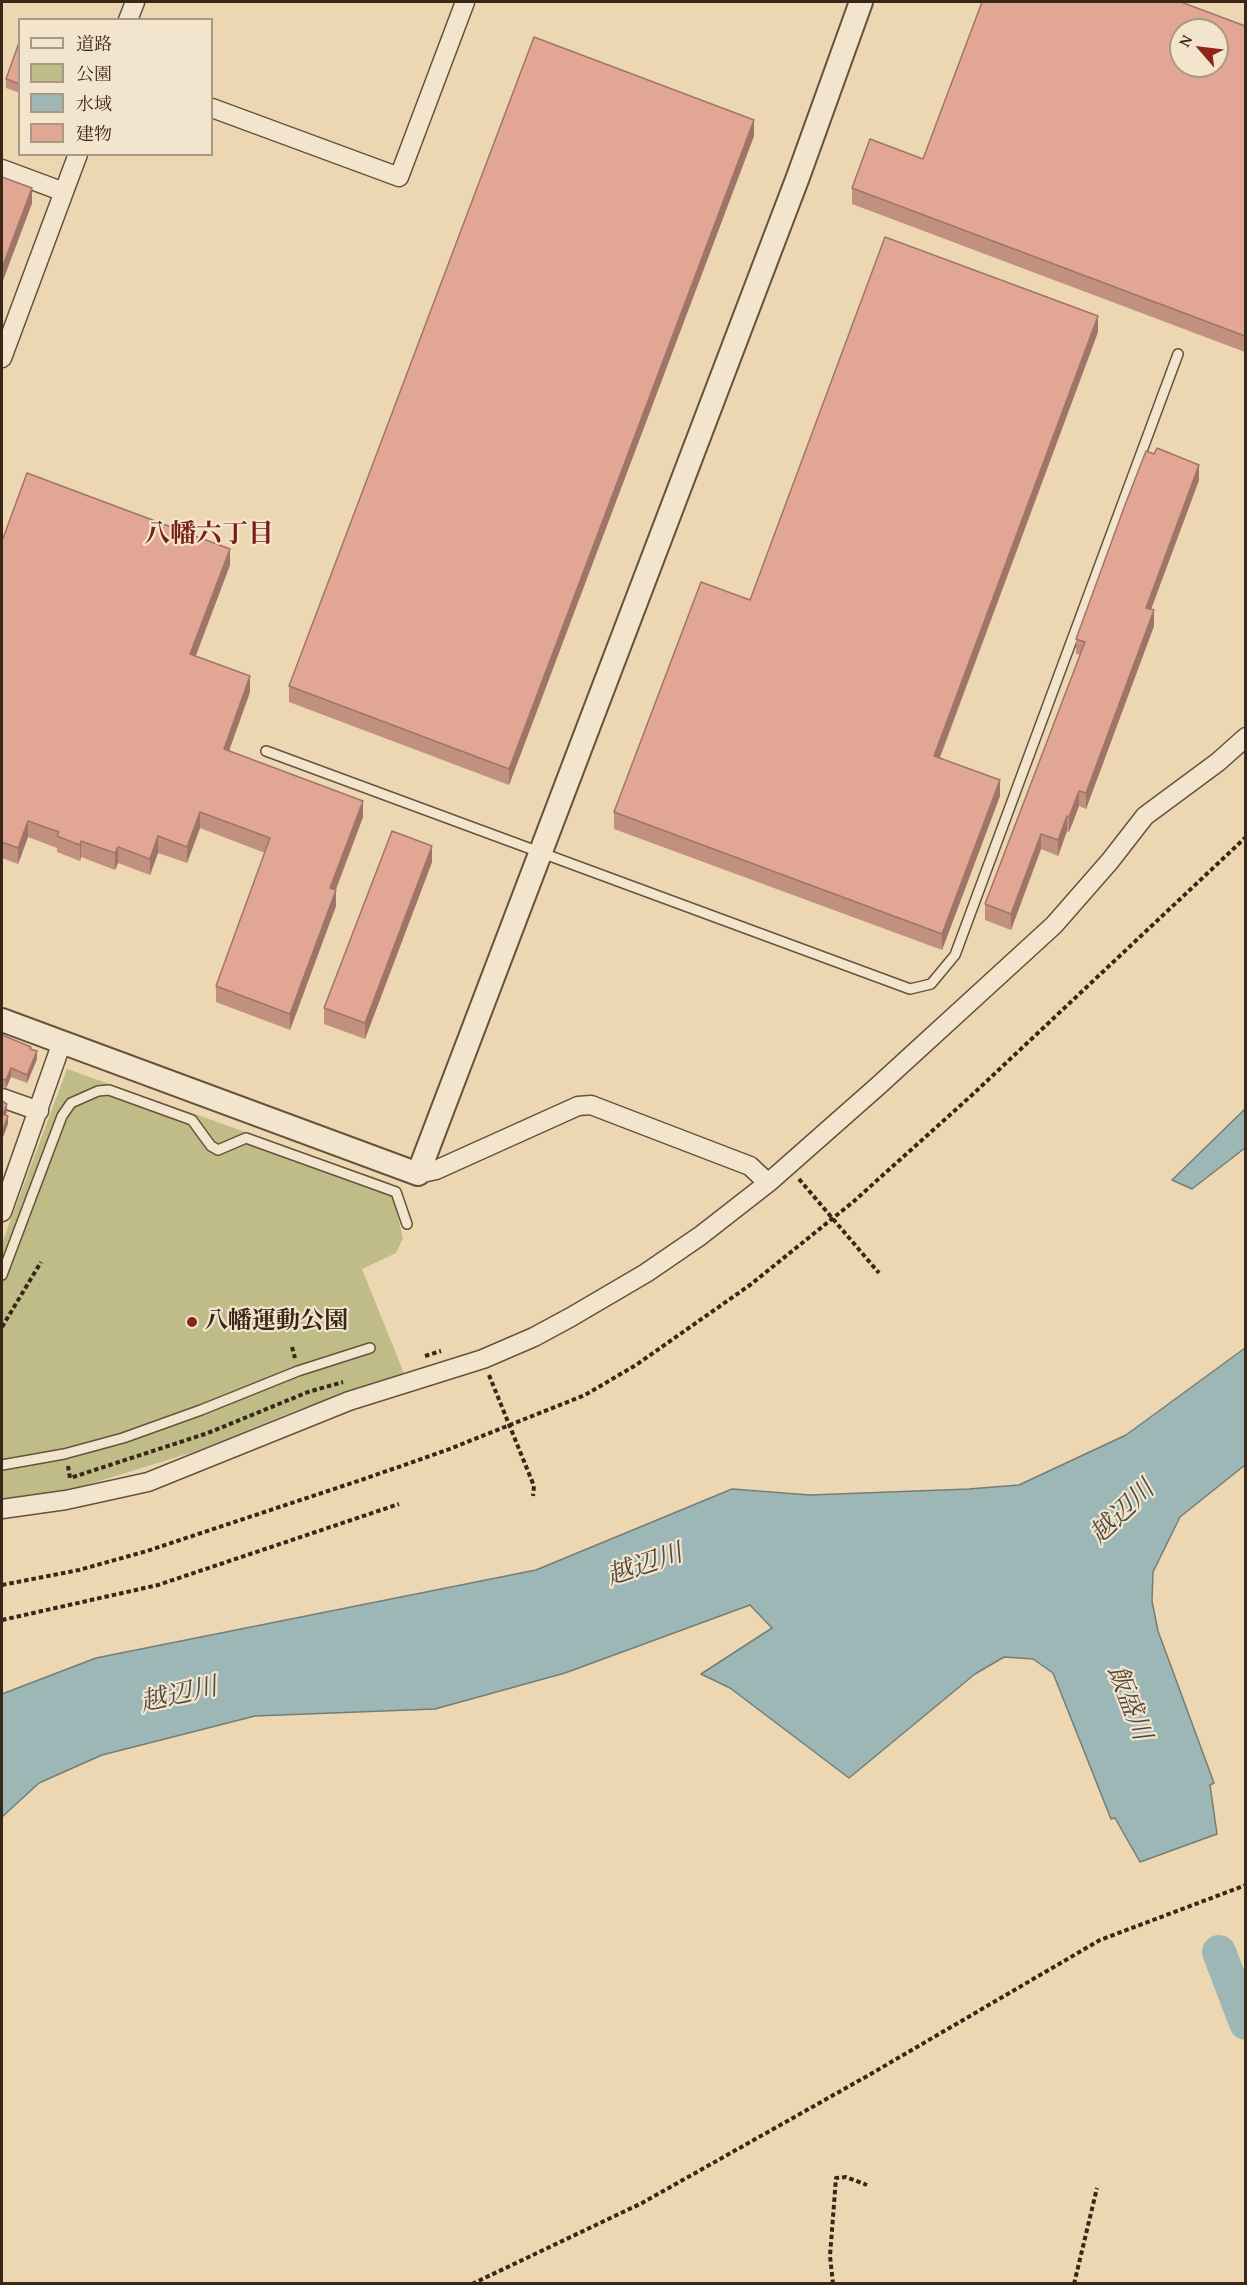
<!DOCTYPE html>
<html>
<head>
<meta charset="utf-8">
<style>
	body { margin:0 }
	#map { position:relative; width:1247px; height:2285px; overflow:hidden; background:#edd7b2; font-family:"Gentium Book Plus","Noto Serif JP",serif }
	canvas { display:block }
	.frame { position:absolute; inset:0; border:3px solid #382616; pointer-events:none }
	.legend { position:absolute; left:18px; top:18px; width:195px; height:138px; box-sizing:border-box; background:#f3e5cd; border:2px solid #a89984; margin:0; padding:8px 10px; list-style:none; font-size:18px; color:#382616 }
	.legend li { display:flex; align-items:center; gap:12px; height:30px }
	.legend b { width:30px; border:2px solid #a89984 }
	.north { position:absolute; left:1169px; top:18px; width:60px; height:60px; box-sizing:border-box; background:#f3e5cd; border:2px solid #a89984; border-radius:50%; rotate:298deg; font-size:16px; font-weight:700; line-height:24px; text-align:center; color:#382616 }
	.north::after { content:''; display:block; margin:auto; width:21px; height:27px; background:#8f2418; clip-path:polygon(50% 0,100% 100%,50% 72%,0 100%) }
</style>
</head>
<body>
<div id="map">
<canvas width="1247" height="2285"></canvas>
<div class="frame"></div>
<ul class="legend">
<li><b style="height:8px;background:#f3e5cd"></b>道路</li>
<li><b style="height:16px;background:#bfbc87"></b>公園</li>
<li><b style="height:16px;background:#9cb7b6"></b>水域</li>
<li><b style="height:16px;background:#e2a794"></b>建物</li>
</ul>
<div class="north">N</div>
</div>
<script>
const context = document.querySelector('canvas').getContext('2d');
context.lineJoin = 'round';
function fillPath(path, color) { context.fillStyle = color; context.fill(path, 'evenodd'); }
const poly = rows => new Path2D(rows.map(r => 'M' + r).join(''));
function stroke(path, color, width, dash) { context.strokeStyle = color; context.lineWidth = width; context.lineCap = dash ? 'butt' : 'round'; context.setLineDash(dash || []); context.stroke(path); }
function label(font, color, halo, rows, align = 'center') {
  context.font = font + ' "Gentium Book Plus","Noto Serif JP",serif'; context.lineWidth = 4.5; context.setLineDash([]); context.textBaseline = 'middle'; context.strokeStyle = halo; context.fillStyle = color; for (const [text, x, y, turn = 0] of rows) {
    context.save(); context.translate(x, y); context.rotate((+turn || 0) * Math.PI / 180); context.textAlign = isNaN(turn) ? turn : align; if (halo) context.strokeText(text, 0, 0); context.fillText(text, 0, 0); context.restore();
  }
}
const green = poly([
	[67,1069,390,1183,403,1238,396,1253,362,1269,405,1376,299,1409,197,1451,70,1490,2,1500,2,1243]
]);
const water = poly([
	[1245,1109,1245,1148,1192,1189,1172,1180,1245,1109],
	[1245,1348,1245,1465,1180,1517,1153,1572,1152,1601,1158,1631,1214,1783,1210,1785,1217,1834,1140,1862,1115,1818,1111,1819,1053,1673,1033,1659,1004,1657,975,1674,849,1778,730,1688,701,1674,772,1628,750,1605,565,1673,435,1709,255,1716,102,1755,39,1783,2,1817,2,1694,96,1658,536,1570,732,1489,810,1495,969,1489,1019,1485,1126,1435,1245,1348]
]);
const river = poly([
	[1219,1952,1246,2023]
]);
const path = poly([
	[799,1179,879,1273],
	[2,1327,41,1262],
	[292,1347,295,1358],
	[425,1356,441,1351],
	[489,1375,534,1486,533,1496],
	[68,1466,70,1478,208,1433,308,1392,343,1382],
	[2,1585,79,1570,147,1551,364,1479,447,1450,585,1395,636,1365,750,1285,853,1202,972,1095,1246,837],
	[2,1620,158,1585,399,1504],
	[472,2284,642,2203,869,2075,1100,1940,1246,1885],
	[833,2284,830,2256,836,2178,846,2177,867,2185],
	[1074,2284,1097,2188]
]);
const service = poly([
	[266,751,910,989,931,984,955,955,1178,354],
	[2,1275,62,1116,71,1103,98,1091,109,1090,192,1120,211,1146,218,1150,246,1138,396,1192,407,1224],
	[2,1465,64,1454,123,1438,201,1410,298,1371,370,1348]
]);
const minor = poly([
	[128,20,135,2],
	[212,108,399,177,465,2],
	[2,169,64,192],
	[2,358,78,154],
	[2,1098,39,1111],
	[418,1174,436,1170,578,1106,591,1105,750,1166,768,1183],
	[2,1212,62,1042],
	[2,1509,66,1500,148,1482,349,1401,483,1359,534,1337,571,1317,646,1273,700,1236,768,1183,878,1086,1054,925,1110,861,1145,816,1218,762,1246,737]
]);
const tertiary = poly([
	[2,1020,418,1174,798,177,861,2]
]);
const wall = poly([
	[1245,26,1245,352,852,204,852,188],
	[20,40,20,93,6,88,6,79],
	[754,136,509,785,289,702,289,686],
	[2,177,32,203,2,283],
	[1098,332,940,758,1000,796,942,950,614,829,614,812,750,600],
	[1199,480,1151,609,1154,626,1086,809,1079,806,1069,832,1067,831,1058,856,1041,849,1011,930,985,920,985,904,1080,655,1076,654,1076,639],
	[2,541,230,565,196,656,250,692,229,750,363,817,336,890,336,906,290,1030,216,1002,216,986,265,853,200,828,187,863,158,853,150,875,118,863,115,870,81,857,80,861,57,852,57,848,28,837,18,864,2,858],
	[432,862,365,1039,324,1024,324,1008],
	[2,1035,31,1049,37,1059,27,1083,11,1077,6,1088,2,1087]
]);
const shadedWall = poly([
	[754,120,754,136,509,785,509,769],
	[32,188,32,203,2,283,2,268],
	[1098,316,1098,332,934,772,934,756],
	[1199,465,1199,480,1146,623,1146,608],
	[230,549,230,565,190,670,190,654],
	[1154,610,1154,626,1086,809,1086,793],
	[250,676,250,692,224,765,224,749],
	[1000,780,1000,796,942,950,942,934],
	[1079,791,1079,806,1069,832,1069,817],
	[363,801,363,817,330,904,330,888],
	[200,812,200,828,187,863,187,847],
	[1067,816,1067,831,1058,856,1058,840],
	[28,821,28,837,18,864,18,848],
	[1041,834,1041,849,1011,930,1011,914],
	[158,836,158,853,150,875,150,859],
	[81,841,81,857,80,861,80,845],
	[432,846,432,862,365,1039,365,1023],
	[118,847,118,863,115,870,115,853],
	[336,890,336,906,290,1030,290,1014],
	[37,1051,37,1059,27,1083,27,1075],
	[11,1068,11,1077,6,1088,6,1080],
	[7,1104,7,1112,3,1122,3,1114],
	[8,1116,8,1124,2,1140,2,1132]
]);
const building = poly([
	[982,2,1181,2,1245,26,1245,336,852,188,870,139,923,159,982,2],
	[1181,30,1217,30,1217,66,1181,66,1181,30],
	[534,37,754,120,509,769,289,686,534,37],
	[20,40,20,84,6,79,20,40],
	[2,177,32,188,2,268,2,177],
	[885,237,1098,316,934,756,1000,780,942,934,614,812,701,582,750,600,885,237],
	[1157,448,1199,465,1146,608,1154,610,1086,793,1079,791,1069,817,1067,816,1058,840,1041,834,1011,914,985,904,1085,642,1076,639,1125,505,1146,451,1154,454,1157,448],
	[27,473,230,549,190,654,250,676,224,749,363,801,330,888,336,890,290,1014,216,986,270,838,200,812,187,847,158,836,150,859,118,847,115,853,81,841,80,845,57,836,59,832,28,821,18,848,2,842,2,541,27,473],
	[392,831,432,846,365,1023,324,1008,392,831],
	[2,1035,31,1047,30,1049,37,1051,27,1075,11,1068,6,1080,2,1079,2,1035],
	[2,1101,7,1104,3,1114,8,1116,2,1132,2,1101]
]);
const markers = [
	[192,1322,6,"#8f2418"]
];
const poiNames = [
	["八幡運動公園",204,1322]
];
const neighbourhoodNames = [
	["八幡六丁目",209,535]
];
const waterNames = [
	["越辺川",1123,1513,-44],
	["越辺川",645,1566,-19],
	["越辺川",179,1696,-13],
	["飯盛川",1128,1703,69]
];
fillPath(green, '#bfbc87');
fillPath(water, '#9cb7b6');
stroke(water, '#747d76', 1.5);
stroke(river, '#9cb7b6', 34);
stroke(service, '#65523d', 12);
stroke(minor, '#65523d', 21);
stroke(tertiary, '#65523d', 26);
stroke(path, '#382616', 4, [4.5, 3]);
stroke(service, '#f3e5cd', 9);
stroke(minor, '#f3e5cd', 18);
stroke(tertiary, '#f3e5cd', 22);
fillPath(wall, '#c2907f');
fillPath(shadedWall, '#9e7568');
fillPath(building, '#e2a794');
stroke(building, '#9e7568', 1.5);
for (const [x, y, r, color] of markers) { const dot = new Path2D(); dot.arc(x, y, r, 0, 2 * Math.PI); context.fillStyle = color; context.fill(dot); stroke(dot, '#f3e5cd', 2); }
label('bold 24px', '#382616', '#f3e5cd', poiNames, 'left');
label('bold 26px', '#7a1f14', '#f3e5cd', neighbourhoodNames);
label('italic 26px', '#514a3e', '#f3e5cd', waterNames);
</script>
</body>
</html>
